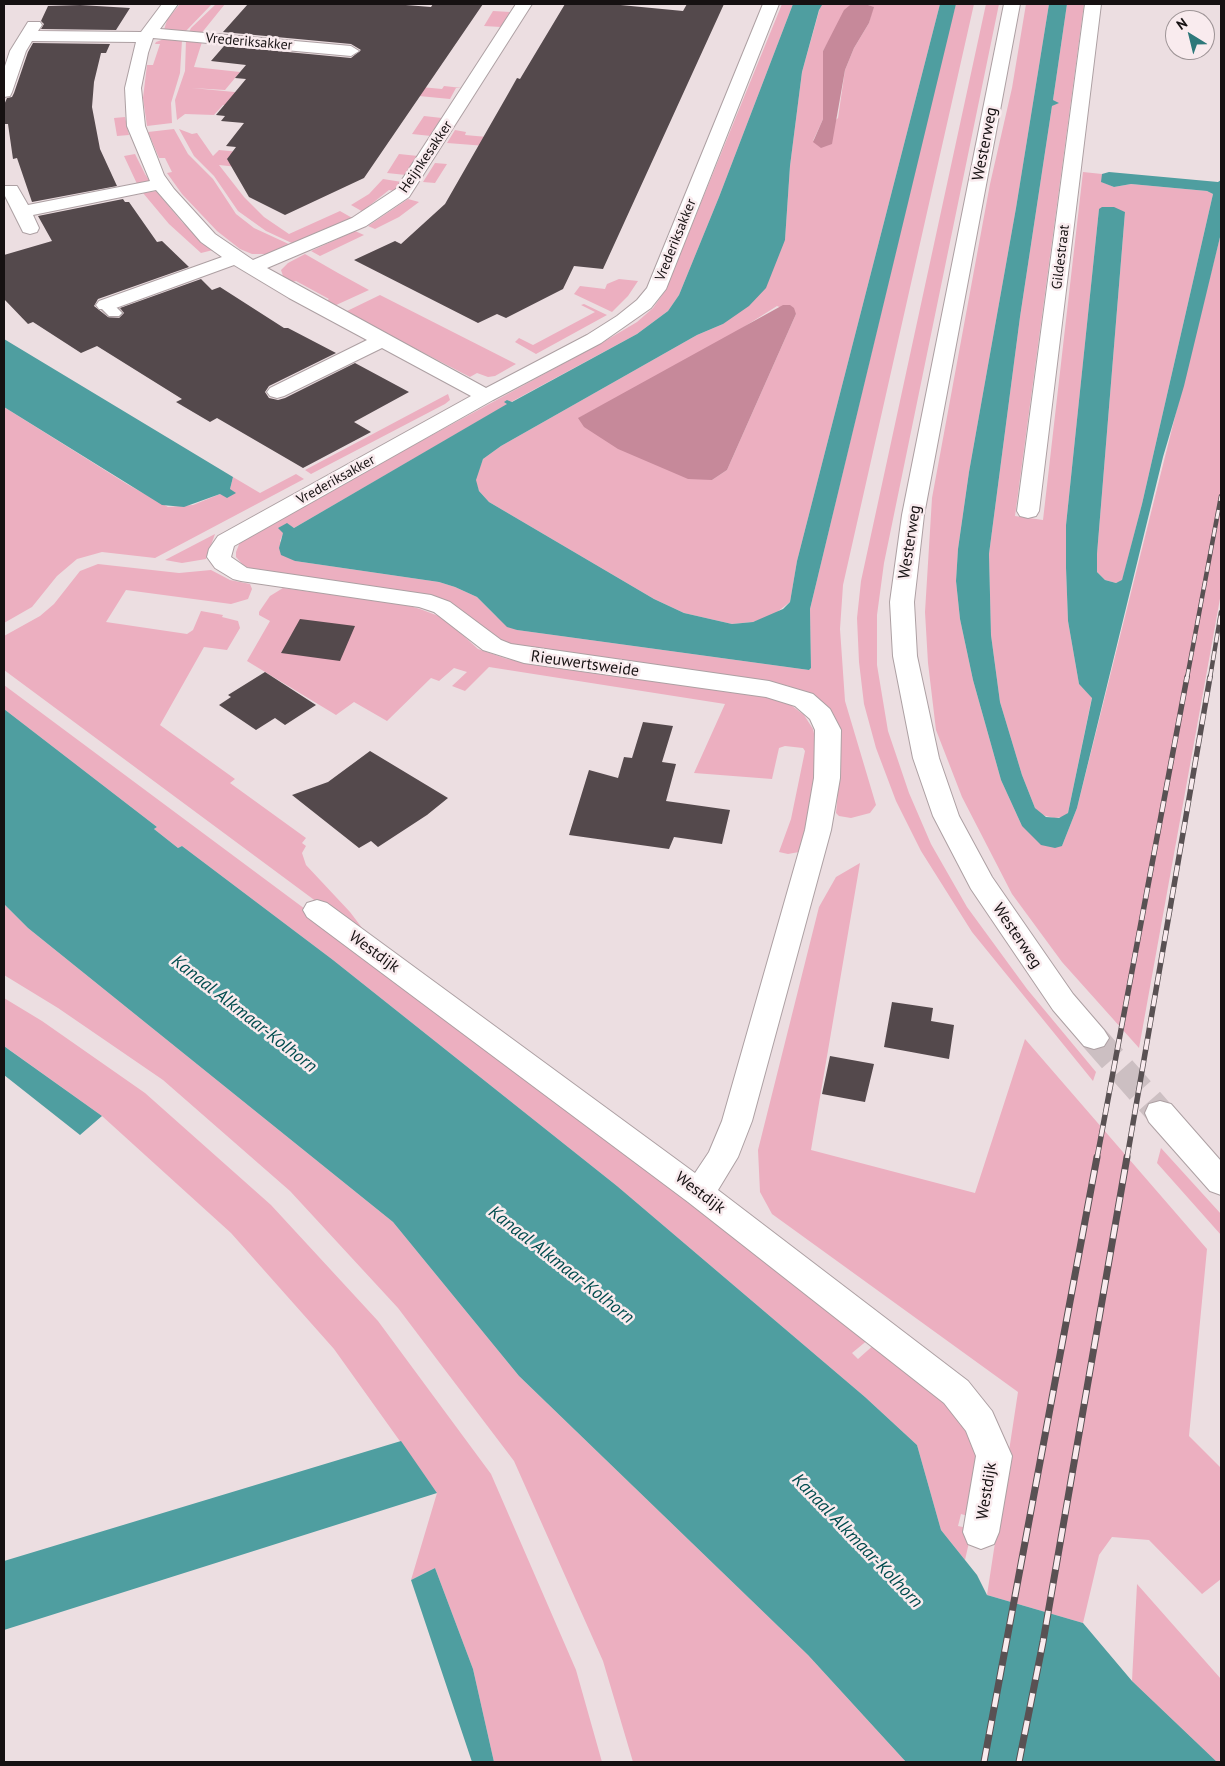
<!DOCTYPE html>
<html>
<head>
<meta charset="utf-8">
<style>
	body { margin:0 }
	#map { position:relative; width:1225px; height:1766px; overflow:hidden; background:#ecdee1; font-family:"PT Sans",sans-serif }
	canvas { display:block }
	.frame { position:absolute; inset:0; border:5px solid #161112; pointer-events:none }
	.north { position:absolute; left:1165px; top:10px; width:50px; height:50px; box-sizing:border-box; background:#f9ebee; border:1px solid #9e9496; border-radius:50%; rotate:324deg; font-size:14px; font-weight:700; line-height:20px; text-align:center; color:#161112 }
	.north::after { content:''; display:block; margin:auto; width:18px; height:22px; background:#2e787a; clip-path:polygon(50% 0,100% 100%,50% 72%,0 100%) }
</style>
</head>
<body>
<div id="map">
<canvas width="1225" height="1766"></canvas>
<div class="frame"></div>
<div class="north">N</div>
</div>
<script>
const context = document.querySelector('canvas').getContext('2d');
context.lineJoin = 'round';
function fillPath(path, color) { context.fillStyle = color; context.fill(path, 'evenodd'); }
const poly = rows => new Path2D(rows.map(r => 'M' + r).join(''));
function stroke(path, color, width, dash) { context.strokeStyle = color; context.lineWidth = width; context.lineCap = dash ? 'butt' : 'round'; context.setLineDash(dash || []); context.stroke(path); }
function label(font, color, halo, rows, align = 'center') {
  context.font = font + ' "PT Sans",sans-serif'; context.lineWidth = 5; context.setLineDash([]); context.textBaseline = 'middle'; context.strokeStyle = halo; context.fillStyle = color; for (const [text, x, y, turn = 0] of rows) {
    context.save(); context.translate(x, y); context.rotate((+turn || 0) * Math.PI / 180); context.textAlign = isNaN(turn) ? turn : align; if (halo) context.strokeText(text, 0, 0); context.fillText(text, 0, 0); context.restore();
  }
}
const green = poly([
	[180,4,212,4,184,33,164,30,167,20],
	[216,4,225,4,200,35,188,34,191,28],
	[782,4,793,4,719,197,679,295,668,311,637,334,511,402,507,400,508,404,294,528,287,524,280,541,295,561,439,582,455,587,477,597,496,616,517,630,809,670,811,668,810,609,950,25,956,4,974,4,843,585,840,629,845,701,876,805,870,813,851,818,839,816,836,813,841,760,837,733,809,695,789,686,509,645,423,594,257,571,244,566,236,557,236,552,240,542,252,533,605,341,637,322,653,308,665,291],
	[821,4,863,4,850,5,823,51,823,119,813,141,838,118,845,70,854,48,869,23,873,7,865,4,940,4,797,561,790,602,772,616,753,622,732,624,684,613,654,599,489,502,479,491,475,480,483,459,501,446,697,335,723,324,785,240,790,166,802,72],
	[777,306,796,314,727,470,712,480,579,418,728,337],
	[986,4,999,4,884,563,877,615,877,665,888,731,909,793,931,844,967,907,1027,989,1096,1072,1093,1081,972,932,921,851,896,801,876,748,864,704,859,662,857,618,861,581],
	[1026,4,1049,4,1016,208,969,472,958,549,956,581,960,619,973,680,1001,780,1022,826,1062,846,1077,808,1221,233,1221,593,1139,1048,1062,962,1012,894,962,797,936,730,928,663,925,612,932,498,990,184,1012,88],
	[1067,4,1084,4,1015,516,1043,520,1083,172,1102,174,1102,182,1114,187,1131,184,1207,191,1213,194,1142,504,1122,581,1116,583,1105,580,1097,572,1097,554,1125,212,1099,209,1066,525,1066,568,1068,621,1079,684,1092,697,1068,813,1064,817,1054,818,1042,815,1035,808,1022,775,1000,702,991,635,989,554,1020,317,1052,106,1058,103,1053,100],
	[493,11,510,12,501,27,484,26],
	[164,39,182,40,180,73,171,103,172,123,147,126,143,98,147,65,153,65,160,44,155,44,156,42],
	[186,40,202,42,194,67,240,72,225,90,192,88,309,99,238,106,223,105,214,115,185,114,177,120,175,100,185,71],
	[347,80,442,89,444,86,462,88,456,88,450,99,419,96],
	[424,116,442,118,431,136,412,134],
	[125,117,129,135,117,136,114,118],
	[174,129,188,154,213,179,236,214,254,228,293,246,267,254,252,254,240,249,217,231,182,194,167,173,172,172,165,158,159,158,148,132],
	[179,129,192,134,197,133,213,156,219,150,271,155,266,170,219,165,244,197,264,217,289,234,340,211,354,219,296,245,266,231,238,211,214,176,194,156],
	[455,130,466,132,465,135,566,144,486,146,447,143],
	[135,154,145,174,151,183,138,186,124,156],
	[399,154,418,156,406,175,387,173],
	[435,163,447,164,435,183,423,182],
	[383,179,402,182,394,191,389,190,369,206,373,207,365,213,351,205,369,194],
	[156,191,182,222,213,250,201,253,169,224,143,193],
	[408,199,419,202,399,217,375,229,368,226],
	[355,231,364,235,320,256,311,251],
	[305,254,338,273,369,290,334,306,325,302,329,299,296,281,290,283,284,279,281,270,288,263],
	[619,279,638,281,628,296,612,312,574,294,580,286,605,289,607,284],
	[380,295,516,364,495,376,488,377,477,373,470,377,345,312],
	[584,304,607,315,536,354,515,342,519,338,533,345,595,312,581,305],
	[448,394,450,400,445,404,311,474,305,470],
	[4,407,127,484,168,507,193,505,220,494,230,489,233,477,260,493,296,474,304,479,155,558,102,552,77,559,57,576,32,607,4,623],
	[215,534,206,559,182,563,165,560],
	[98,564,179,573,211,570,230,580,250,584,252,589,248,599,231,604,126,590,106,622,187,634,193,630,201,611,223,615,222,617,238,621,240,628,227,650,204,647,160,725,235,779,230,783,306,838,302,843,306,846,302,853,306,865,350,912,375,945,4,670,4,636,40,616,54,604,80,571],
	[283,588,403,604,420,609,444,618,478,649,507,659,773,696,787,702,804,715,813,729,817,747,817,768,811,804,799,852,788,854,779,852,791,819,805,751,803,748,785,746,779,748,772,779,694,773,725,704,489,667,465,691,452,686,467,672,454,668,439,681,431,678,387,721,354,702,336,715,247,661,270,621,259,615,259,612,270,596],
	[4,685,305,909,869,1339,852,1353,858,1359,876,1343,927,1383,976,1437,975,1518,961,1514,958,1526,972,1529,965,1560,941,1530,917,1445,865,1397,617,1186,333,960,182,846,178,848,154,829,157,827,4,709],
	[860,863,811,1150,975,1193,1025,1039,1207,1249,1189,1436,1221,1468,1221,1579,1202,1594,1149,1540,1112,1537,1099,1555,1083,1623,987,1595,1018,1392,772,1214,760,1192,758,1150,819,907,836,877],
	[4,904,28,928,393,1222,519,1376,808,1655,906,1762,633,1762,603,1661,514,1461,398,1308,290,1191,163,1080,58,1008,4,975],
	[4,998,42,1021,145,1093,271,1205,378,1321,491,1474,576,1670,602,1762,494,1762,473,1669,435,1568,411,1580,437,1493,334,1349,231,1233,102,1116,4,1046],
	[1161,1148,1221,1214,1221,1235,1157,1163],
	[1137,1584,1221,1679,1221,1762,1217,1762,1132,1681]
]);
const forest = poly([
	[865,4,874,7,869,23,854,48,845,70,832,144,821,148,813,142,823,119,823,51,844,10,850,5],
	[783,305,790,305,794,308,796,314,727,470,712,480,688,479,618,449,584,427,578,418]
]);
const water = poly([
	[793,4,822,5,819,10,802,72,790,166,785,240,766,288,749,306,723,324,697,335,501,446,483,459,476,480,479,491,489,502,654,599,684,613,732,624,753,622,783,609,790,602,797,561,940,4,956,4,810,609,811,668,809,670,517,630,507,627,477,597,455,587,439,582,295,561,281,555,279,548,283,533,278,528,287,523,294,528,507,404,504,402,507,400,512,402,637,334,668,311,679,295,719,197],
	[1049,4,1067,4,1053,100,1059,103,1052,106,1020,317,989,554,991,635,1000,702,1022,775,1035,808,1046,817,1059,818,1068,813,1092,698,1079,684,1068,621,1066,568,1066,525,1099,209,1102,207,1114,207,1125,212,1097,554,1097,572,1105,580,1116,583,1122,580,1142,504,1213,194,1207,191,1131,184,1114,187,1101,182,1102,174,1109,172,1218,182,1221,180,1221,233,1184,386,1163,457,1077,808,1062,846,1055,848,1041,845,1022,826,1001,780,973,680,960,619,956,581,958,549,969,472,1016,208],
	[4,339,233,477,230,489,236,493,227,498,220,494,184,507,162,505,4,407],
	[4,709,157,827,154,829,178,848,182,846,333,960,617,1186,865,1397,917,1445,941,1530,977,1575,987,1595,1083,1623,1132,1681,1217,1762,906,1762,808,1655,519,1376,393,1222,28,928,4,904],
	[4,1046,8,1049,102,1116,80,1135,4,1075],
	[401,1441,437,1493,4,1630,4,1561],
	[435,1568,473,1669,494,1762,472,1762,411,1580]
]);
const building = poly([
	[248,4,393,4,431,7,433,4,483,4,364,178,285,215,249,197,227,159,236,147,226,146,244,123,221,121,225,116,216,115,246,79,235,78,246,65,211,61,224,46,351,58,361,50,351,44,223,32],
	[565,4,610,4,683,11,687,4,724,4,603,269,574,266,563,289,506,318,497,314,478,323,354,260,395,241,401,244,445,204,508,94,517,78,520,79],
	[80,5,130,8,116,30,41,29,44,24,41,21,48,6],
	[33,43,110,44,106,53,101,53,94,82,92,107,100,149,117,186,32,202,17,158,13,159,8,124,4,124,4,105,7,98,12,97,14,93,28,52],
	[123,199,125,202,129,202,157,242,162,241,189,267,98,299,94,306,108,317,119,318,124,313,120,308,201,279,212,290,220,287,284,328,288,328,336,353,269,386,265,392,269,398,278,400,285,398,355,363,409,392,354,422,371,432,303,468,217,418,210,422,176,402,182,399,97,346,81,353,33,322,28,324,4,299,4,255,52,241,38,216],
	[300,619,355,626,340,661,281,653],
	[265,672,316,705,285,725,275,718,256,730,219,705,231,697,228,695],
	[643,722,673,726,662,762,676,764,666,801,730,810,722,844,674,837,669,849,569,835,589,770,618,778,624,757,632,758],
	[370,751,448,798,427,815,378,847,371,841,359,848,292,795,328,782],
	[892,1002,933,1008,931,1021,954,1025,949,1059,884,1047],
	[830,1056,874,1064,865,1102,822,1094]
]);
const primaryTunnel = poly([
	[1094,1038,1160,1113]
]);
const service = poly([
	[106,300,111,302,122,313,119,316,109,316,98,305,106,300]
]);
const minor = poly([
	[162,4,178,4,160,29,351,46,359,51,351,56,153,38,148,53,141,88,145,126,164,175,174,189,215,234,253,260,352,218,396,189,516,4,532,4,409,197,366,226,267,268,486,388,587,335,617,316,637,300,647,288,763,4,779,4,666,289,651,308,601,343,493,400,234,546,231,557,247,568,431,595,450,602,501,640,511,644,769,681,813,694,830,709,841,730,840,778,831,830,752,1121,738,1157,718,1190,968,1381,992,1411,1012,1456,999,1532,994,1544,981,1549,968,1544,963,1532,976,1456,966,1431,944,1403,688,1202,307,917,303,910,307,903,317,900,327,903,695,1173,709,1152,722,1121,805,830,814,778,815,730,810,719,795,706,766,697,524,663,483,650,434,612,419,607,241,581,233,579,215,568,207,557,209,549,218,536,471,396,382,348,284,396,277,398,270,396,267,392,270,388,367,340,289,298,234,265,113,309,99,309,96,305,99,301,222,257,201,242,156,190,33,215,39,228,37,232,30,234,23,232,4,194,5,186,17,186,28,205,150,181,127,126,125,88,136,42,32,41,26,51,12,92,10,96,4,97,4,69,10,51,28,22,40,22,42,25,38,31,141,32,162,4],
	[1085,4,1101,4,1039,511,1036,516,1028,518,1020,516,1017,511,1085,4]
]);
const primary = poly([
	[1004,4,1020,4,924,515,914,602,917,656,939,758,959,816,992,877,1073,994,1104,1030,1109,1038,1104,1046,1094,1049,1084,1046,1053,1010,971,889,933,816,913,758,893,656,890,602,902,515,1004,4],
	[1160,1101,1171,1104,1221,1161,1221,1195,1210,1191,1149,1122,1145,1113,1149,1104,1160,1101]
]);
const railFar2 = poly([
	[1187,678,1221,496],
	[1210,678,1221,612]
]);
const railFar1 = poly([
	[1097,1158,1187,677],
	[1127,1158,1210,677]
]);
const rail = poly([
	[984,1762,1097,1157],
	[1019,1762,1043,1642,1127,1157]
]);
const farStreetnames = [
	["Vrederiksakker",249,42,5],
	["Heijnkesakker",426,157,-56],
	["Vrederiksakker",676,240,-68],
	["Gildestraat",1061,257,-83],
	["Vrederiksakker",336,480,-29]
];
const streetNames = [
	["Westerweg",985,144,-79],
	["Westerweg",910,542,-81],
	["Rieuwertsweide",585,664,8],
	["Westerweg",1017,936,56],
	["Westdijk",374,952,36],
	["Westdijk",700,1193,37],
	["Westdijk",987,1491,-81]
];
const waterNames = [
	["Kanaal Alkmaar-Kolhorn",244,1014,38],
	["Kanaal Alkmaar-Kolhorn",561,1265,38],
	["Kanaal Alkmaar-Kolhorn",857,1541,46]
];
fillPath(green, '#ecafc0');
fillPath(forest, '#c6899a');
fillPath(water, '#4f9ea0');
fillPath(building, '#54494c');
stroke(primaryTunnel, '#ccbfc2', 28, [28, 14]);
stroke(service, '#ada0a3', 3);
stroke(minor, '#ada0a3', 2);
stroke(primary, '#ada0a3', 2);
fillPath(service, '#fff');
fillPath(minor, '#fff');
fillPath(primary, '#fff');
stroke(railFar2, '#595153', 4.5);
stroke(railFar1, '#595153', 5.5);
stroke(rail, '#595153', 7);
stroke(railFar2, '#f9ebee', 3, [9]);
stroke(railFar1, '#f9ebee', 4, [11]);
stroke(rail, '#f9ebee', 5, [14]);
label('14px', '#161112', '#f9ebee', farStreetnames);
label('16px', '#161112', '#f9ebee', streetNames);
label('italic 18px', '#004b4d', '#f9ebee', waterNames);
</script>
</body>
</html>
